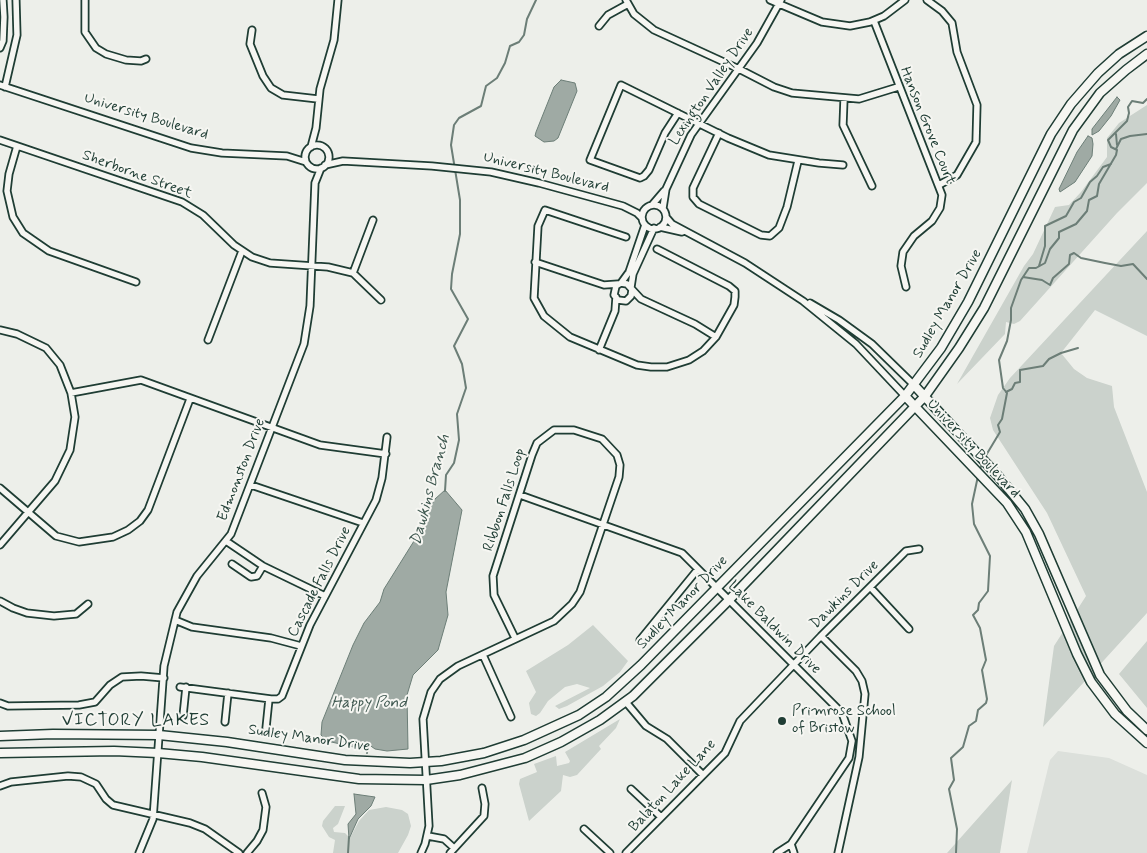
<!DOCTYPE html>
<html>
<head>
<meta charset="utf-8">
<style>
	body { margin:0 }
	canvas { display:block; background:#edefea }
</style>
</head>
<body>
<canvas width="1147" height="853"></canvas>
<script>
const context = document.querySelector('canvas').getContext('2d');
context.lineJoin = 'round';
function fillPath(path, color) { context.fillStyle = color; context.fill(path, 'evenodd'); }
const poly = rows => new Path2D(rows.map(r => 'M' + r).join(''));
function stroke(path, color, width, dash) { context.strokeStyle = color; context.lineWidth = width; context.lineCap = dash ? 'butt' : 'round'; context.setLineDash(dash || []); context.stroke(path); }
function label(font, color, halo, rows, align = 'center') {
  context.font = font + ' Mynerve,sans-serif'; context.lineWidth = 4; context.setLineDash([]); context.textBaseline = 'middle'; context.strokeStyle = halo; context.fillStyle = color; for (const [text, x, y, turn = 0] of rows) {
    context.save(); context.translate(x, y); context.rotate((+turn || 0) * Math.PI / 180); context.textAlign = isNaN(turn) ? turn : align; if (halo) context.strokeText(text, 0, 0); context.fillText(text, 0, 0); context.restore();
  }
}
const built = poly([
	[1058,751,1109,758,1147,775,1147,853,1027,853,1050,760]
]);
const green = poly([
	[1147,105,1147,183,1117,213,1020,321,1014,324,1006,322,1005,334,957,384,1024,266,1033,254,1055,207,1069,205,1081,192,1107,157,1107,138,1119,123],
	[1147,231,1147,336,1095,310,1061,353,1074,369,1087,378,1112,386,1114,407,1147,492,1147,613,1043,727,1054,646,1086,596,1047,513,993,430,990,418,998,395,1010,378],
	[593,625,628,661,620,672,603,686,567,706,559,709,555,706,590,688,577,684,565,687,548,701,540,713,536,716,531,714,529,703,536,692,526,671,568,645],
	[1147,641,1147,708,1119,674],
	[620,719,616,728,599,746,601,749,577,775,570,777,563,775,561,791,529,821,519,784,520,779,537,772,534,764,556,756,557,766,569,763,570,761,565,752],
	[1012,780,1000,853,947,853],
	[335,806,345,806,338,824,333,828,334,832,345,833,350,838,359,821,369,810,386,807,402,810,408,814,411,826,408,835,398,853,333,853,335,840,329,837,322,826,323,821]
]);
const water = poly([
	[561,80,575,83,577,91,558,138,554,141,544,142,535,136,536,132,554,87,561,80],
	[1117,97,1120,100,1111,116,1099,131,1092,135,1092,129,1117,97],
	[1088,136,1092,138,1093,144,1092,156,1075,182,1060,192,1059,189,1077,152,1088,136],
	[445,490,462,510,446,592,448,615,438,650,413,675,407,695,408,749,387,751,375,749,368,744,358,748,327,741,321,735,322,722,353,645,364,623,380,602,384,589,414,541,420,524,435,499,445,490],
	[354,794,375,797,371,806,358,819,349,839,348,824,356,814,354,794]
]);
const stream = poly([
	[1116,134,1117,145],
	[1116,149,1121,139,1130,136,1147,134],
	[1039,266,1045,246,1045,226,1066,216,1074,202,1081,198,1090,182,1097,176,1103,167,1111,164],
	[1023,277,1042,280,1050,285,1053,278,1069,264,1070,255,1074,253,1081,258,1105,263,1121,266,1133,264,1147,279],
	[1006,392,1012,389,1015,383,1020,382,1020,370,1043,366,1049,359,1061,353,1078,348],
	[985,457,1000,432,998,425,1002,419,1007,393,1003,388,999,360,1007,341,1011,320,1011,308,1021,280,1029,268,1036,268,1045,263,1050,249,1059,238,1059,232,1076,224,1087,211,1089,200,1097,196,1099,184,1116,155,1117,150,1111,147,1108,140,1127,121,1129,113,1128,107,1132,101,1143,103,1147,99],
	[979,471,983,462],
	[445,491,446,475,454,463,459,440,457,414,466,388,462,364,454,346,468,319,451,289,452,274,460,234,460,200,451,145,454,125,459,118,481,106,486,86,497,78,505,63,510,46,519,42,524,35,527,19,536,0],
	[367,753,368,742],
	[348,853,349,837],
	[956,853,957,829,949,789,954,780,951,758,963,747,969,726,976,721,978,710,986,703,987,699,982,670,986,660,980,628,973,615,978,610,979,603,988,591,990,556,974,524,972,504,978,476]
]);
const minor = poly([
	[85,0,85,32,96,48,106,54,126,60,141,61,146,59],
	[626,0,634,14,654,30,739,69,774,87,792,93,859,99,898,87],
	[770,0,822,22,850,26,870,22,884,16,905,0],
	[927,0,942,11,952,23,957,52,977,105,976,142,957,175,939,185],
	[874,21,942,195,940,208,932,221,914,236,903,252,901,266,906,287],
	[599,26,608,15,628,4],
	[252,30,250,44,263,76,271,88,283,95,318,99],
	[0,48,3,41,4,17,3,0],
	[0,85,191,148,222,153,287,156,306,162],
	[5,87,17,35,16,0],
	[844,99,843,125,872,186],
	[678,113,665,133,649,170,644,176,640,178,590,160,621,85,728,138,769,155,819,163,843,165],
	[719,133,693,188,693,197,699,204,761,235,770,236,779,228,787,207,798,161],
	[0,140,182,202,203,215,234,245,252,257,270,263,328,267,353,273,381,300],
	'305 157a12 12 0 1 1 24 0a12 12 0 1 1-24 0Z',
	[17,146,9,174,7,191,13,217,23,233,49,251,136,282],
	[311,147,316,128,320,89,334,40,338,0],
	[325,165,343,161,432,166,491,172,539,183,623,206,637,213,642,218],
	[652,205,664,191],
	'642 217a12 12 0 1 1 24 0a12 12 0 1 1-24 0Z',
	[663,208,666,189,691,135,757,43,781,0],
	[666,217,672,224,745,263,803,301,856,344,905,396],
	[660,227,682,232],
	[626,237,545,210,538,226,534,298,544,316,570,337,637,365,651,367,667,367,689,360,703,351,716,337,734,305,735,297,735,291,729,286,657,249],
	[535,262,604,285,618,284],
	[353,273,373,220],
	[621,283,629,272,645,225],
	[631,287,633,274,654,228],
	[632,290,631,296,626,301,618,300,614,295,616,286,621,283,627,284,641,299,695,324,716,337],
	[810,303,839,320,872,344,914,385],
	[0,330,17,334,46,348,60,365,71,393,75,417,70,450,55,481,0,545],
	[208,340,242,251],
	[599,350,615,311,616,297],
	[71,393,141,380,320,445,386,454],
	[251,485,363,523],
	[0,488,56,536,79,542,113,537,128,530,140,521,148,510,190,399],
	[520,495,682,553,842,713,852,741,849,758,791,844,777,853],
	[226,541,263,566,325,596],
	[232,564,251,577,257,576,263,566],
	[871,588,909,629],
	[0,601,13,608,27,613,54,616,76,614,88,604],
	[175,620,192,627,271,638,301,646],
	[821,636,856,671,862,681,865,694,859,757,838,853],
	[640,640,698,569],
	[483,655,511,717],
	[180,687,271,699,278,699,282,696,310,625,376,500,382,478,387,437],
	[625,701,646,726,667,739,703,775],
	[0,703,8,706,79,705,95,702,110,685,122,677,141,676,164,678],
	[183,716,186,687],
	[225,722,228,693],
	[266,728,269,699],
	[0,786,11,782,68,776,81,777,96,784,106,799,113,805,190,823,205,829,239,853],
	[631,789,661,817],
	[584,829,610,853],
	[428,836,444,839,454,848],
	[791,844,794,853],
	[139,853,153,819,164,666,177,612,197,576,231,534,304,344,310,306,315,183,321,168],
	[247,853,257,841,263,830,266,807,262,793],
	[421,853,425,844,429,826,423,719,431,692,440,679,458,666,554,621,572,604,580,592,619,477,620,465,617,455,602,439,574,430,554,430,537,443,532,455,493,576,494,595,515,638],
	[450,853,484,816,485,804,482,788],
	[626,853,725,753,740,721,821,636,906,551,919,549]
]);
const major = poly([
	[914,385,998,476,1025,509,1039,534,1100,675,1127,711,1147,730],
	[905,396,1007,503,1026,532,1077,654,1091,682,1115,714,1147,743],
	[0,736,53,734,159,735,227,742,345,760,410,763,441,761,484,753,524,740,579,715,606,697,641,665,905,396,941,348,968,302,1051,134,1071,104,1098,73,1119,54,1147,36],
	[0,753,114,751,158,753,202,757,359,779,426,780,460,775,525,758,561,742,600,720,633,696,729,600,925,396,959,348,984,308,1073,130,1100,93,1126,70,1147,54]
]);
const markers = [
	[782,721,5,"#1f3d34"]
];
const streetNames = [
	["Lexington Valley Drive",712,87,-56],
	["University Boulevard",146,117,17],
	["Hanson Grove Court",927,126,68],
	["University Boulevard",546,173,14],
	["Sherborne Street",137,175,20],
	["Sudley Manor Drive",948,304,-60],
	["University Boulevard",973,449,47],
	["Edmonston Drive",242,470,-69],
	["Ribbon Falls Loop",505,500,-72],
	["Cascade Falls Drive",320,582,-63],
	["Dawkins Drive",845,595,-45],
	["Sudley Manor Drive",683,603,-46],
	["Lake Baldwin Drive",774,628,45],
	["Sudley Manor Drive",309,739,8],
	["Balaton Lake Lane",673,786,-47]
];
const poiNames = [
	["Primrose School",792,712],
	["of Bristow",792,729]
];
const waterNames = [
	["Dawkins Branch",431,490,-75],
	["Happy Pond",369,704]
];
const quarterNames = [
	["VICTORY LAKES",136,721]
];
fillPath(built, '#dce0db');
fillPath(green, '#cbd2cc');
fillPath(water, '#9faaa4');
stroke(water, '#6c7e77', 1);
stroke(stream, '#6c7e77', 2);
stroke(minor, '#1f3d34', 9);
stroke(major, '#1f3d34', 11);
stroke(minor, '#f6f6f2', 5.5);
stroke(major, '#f6f6f2', 8);
for (const [x, y, r, color] of markers) { const dot = new Path2D(); dot.arc(x, y, r, 0, 2 * Math.PI); context.fillStyle = color; context.fill(dot); stroke(dot, '#f6f6f2', 2); }
label('15px', '#1f3d34', '#f6f6f2', streetNames);
label('15px', '#1f3d34', '#f6f6f2', poiNames, 'left');
label('italic 16px', '#3f5850', '#f6f6f2', waterNames);
context.letterSpacing = '1px';
label('18px', '#1f3d34', '#f6f6f2', quarterNames);
context.letterSpacing = '0px';
</script>
</body>
</html>
